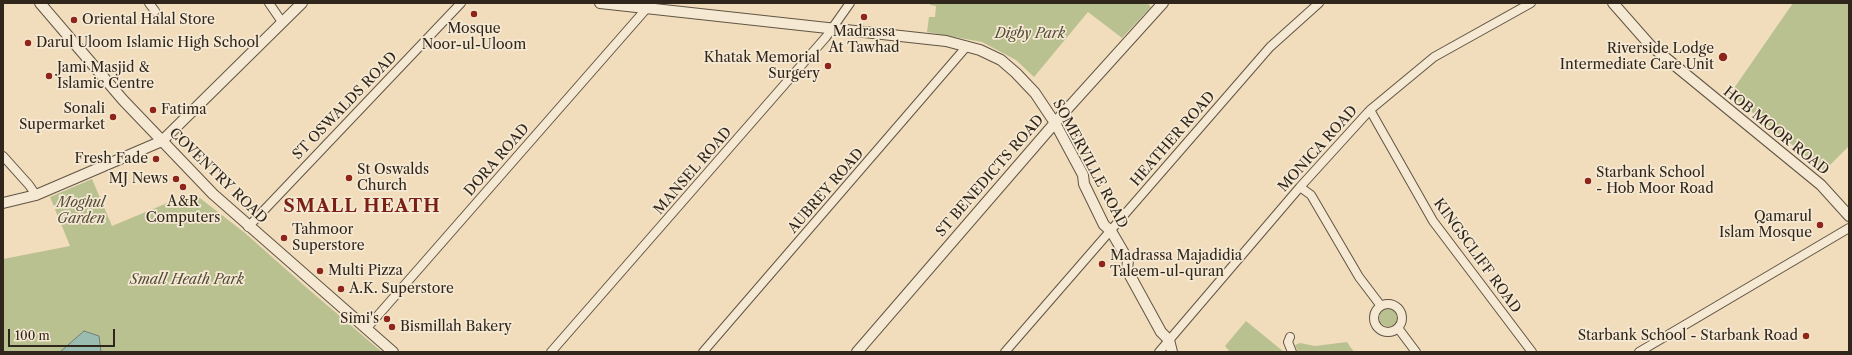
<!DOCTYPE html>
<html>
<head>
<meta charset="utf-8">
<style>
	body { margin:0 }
	#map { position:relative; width:1852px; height:355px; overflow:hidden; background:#f1ddbc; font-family:"Libre Caslon Text",serif }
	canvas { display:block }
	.frame { position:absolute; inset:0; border:4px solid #30261c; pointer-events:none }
	.scale { position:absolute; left:8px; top:329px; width:107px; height:18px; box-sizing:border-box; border:2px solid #30261c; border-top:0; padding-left:5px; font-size:12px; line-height:14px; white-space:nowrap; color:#30261c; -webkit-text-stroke:3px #f6e9d3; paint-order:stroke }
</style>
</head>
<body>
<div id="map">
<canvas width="1852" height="355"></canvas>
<div class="frame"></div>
<div class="scale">100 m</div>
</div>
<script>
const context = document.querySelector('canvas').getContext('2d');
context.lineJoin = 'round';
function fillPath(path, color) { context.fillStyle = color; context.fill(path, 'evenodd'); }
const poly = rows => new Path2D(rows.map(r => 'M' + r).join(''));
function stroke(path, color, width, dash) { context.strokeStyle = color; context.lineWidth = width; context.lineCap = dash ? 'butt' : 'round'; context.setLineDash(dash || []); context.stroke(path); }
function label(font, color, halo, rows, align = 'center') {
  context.font = font + ' "Libre Caslon Text",serif'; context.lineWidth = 3.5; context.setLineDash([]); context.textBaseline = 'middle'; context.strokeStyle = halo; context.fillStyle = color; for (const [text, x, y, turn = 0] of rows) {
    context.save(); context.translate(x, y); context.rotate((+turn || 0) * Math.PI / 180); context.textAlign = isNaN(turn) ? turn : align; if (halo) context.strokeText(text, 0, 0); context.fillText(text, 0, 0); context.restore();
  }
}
const green = poly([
	[931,3,1147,3,1151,7,1122,38,1088,12,1034,77,1016,60,982,42,927,32,929,17,935,17,936,6,930,5],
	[1793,3,1849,3,1849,146,1824,171,1730,94],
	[92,179,112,226,172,201,180,208,196,195,245,233,307,288,382,352,3,352,3,259,70,246,50,197],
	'1379 317a10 10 0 1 1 20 0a10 10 0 1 1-20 0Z',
	[1246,321,1284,352,1230,352,1225,346],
	[1347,342,1354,352,1298,352,1295,345,1300,343,1315,346]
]);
const water = poly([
	[84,331,99,336,101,352,60,352,84,331]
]);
const minor = poly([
	[149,3,155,11],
	[269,3,282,22],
	[1370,110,1433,221,1532,352],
	[3,156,29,185,36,195],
	[1300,187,1311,195,1359,277,1381,306],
	[248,227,461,3],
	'1374 318a14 14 0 1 1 28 0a14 14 0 1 1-28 0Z',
	[1398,328,1416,352],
	[366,329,647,8],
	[1290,337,1288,342,1292,352],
	[551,352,826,37,850,3],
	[703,352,967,46],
	[1005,352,1270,47,1319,3],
	[1159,352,1300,187,1370,110,1434,57,1531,3],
	[1639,352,1849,228]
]);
const tertiary = poly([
	[40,3,123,100,213,194,393,352],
	[600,3,946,41,980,50,1001,60,1016,73,1035,93,1055,123,1083,175,1084,184,1104,225,1111,231,1128,260,1127,270,1161,332,1169,340,1172,352],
	[1613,3,1650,45,1821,185,1849,216],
	[3,203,36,195,162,141,302,3],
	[857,352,1060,117,1163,3]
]);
const markers = [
	[474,14,4,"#8f2418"],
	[864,17,4,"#8f2418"],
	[74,20,4,"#8f2418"],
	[28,43,4,"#8f2418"],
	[1723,57,5,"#8f2418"],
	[828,66,4,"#8f2418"],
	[49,76,4,"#8f2418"],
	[153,110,4,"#8f2418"],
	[113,117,4,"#8f2418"],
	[156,159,4,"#8f2418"],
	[349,178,4,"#8f2418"],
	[176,179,4,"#8f2418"],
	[1588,181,4,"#8f2418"],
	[183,187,4,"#8f2418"],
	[1820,225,4,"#8f2418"],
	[284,238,4,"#8f2418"],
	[1102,264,4,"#8f2418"],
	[320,271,4,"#8f2418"],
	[341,289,4,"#8f2418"],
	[387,319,4,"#8f2418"],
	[392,327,4,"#8f2418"],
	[1806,336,4,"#8f2418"]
];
const poiNames = [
	["Oriental Halal Store",82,20],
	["Mosque",474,29,"center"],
	["Noor-ul-Uloom",474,45,"center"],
	["Madrassa",864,32,"center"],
	["At Tawhad",864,48,"center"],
	["Darul Uloom Islamic High School",36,43],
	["Riverside Lodge",1714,49,"right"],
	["Intermediate Care Unit",1714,65,"right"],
	["Khatak Memorial",820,58,"right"],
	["Surgery",820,74,"right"],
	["Jami Masjid &",57,68],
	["Islamic Centre",57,84],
	["Sonali",105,109,"right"],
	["Supermarket",105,125,"right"],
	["Fatima",161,110],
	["Fresh Fade",148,159,"right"],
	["St Oswalds",357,170],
	["Church",357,186],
	["Starbank School",1596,173],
	["- Hob Moor Road",1596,189],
	["MJ News",168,179,"right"],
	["A&R",183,202,"center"],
	["Computers",183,218,"center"],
	["Qamarul",1812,217,"right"],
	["Islam Mosque",1812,233,"right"],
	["Tahmoor",292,230],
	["Superstore",292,246],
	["Madrassa Majadidia",1110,256],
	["Taleem-ul-quran",1110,272],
	["Multi Pizza",328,271],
	["A.K. Superstore",349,289],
	["Simi's",379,319,"right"],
	["Bismillah Bakery",400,327],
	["Starbank School - Starbank Road",1798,336,"right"]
];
const parkNames = [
	["Digby Park",1030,34],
	["Moghul",81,203],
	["Garden",81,219],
	["Small Heath Park",187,280]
];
const streetNames = [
	["ST OSWALDS ROAD",345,106,-46],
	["HOB MOOR ROAD",1776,131,39],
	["HEATHER ROAD",1173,139,-49],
	["MONICA ROAD",1318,149,-48],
	["DORA ROAD",497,160,-49],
	["SOMERVILLE ROAD",1090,164,62],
	["MANSEL ROAD",693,171,-49],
	["COVENTRY ROAD",218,176,44],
	["ST BENEDICTS ROAD",990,176,-49],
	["AUBREY ROAD",826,191,-49],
	["KINGSCLIFF ROAD",1477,256,54]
];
const districtNames = [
	["SMALL HEATH",362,207]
];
fillPath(green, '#bac191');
fillPath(water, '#9bbcb0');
stroke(water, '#708075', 1);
stroke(minor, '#605444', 10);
stroke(tertiary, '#605444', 12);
stroke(minor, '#f6e9d3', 8);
stroke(tertiary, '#f6e9d3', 10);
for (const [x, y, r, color] of markers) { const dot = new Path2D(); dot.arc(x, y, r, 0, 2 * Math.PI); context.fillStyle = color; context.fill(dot); stroke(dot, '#f6e9d3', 1.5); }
label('14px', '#30261c', '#f6e9d3', poiNames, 'left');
label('italic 14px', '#524d39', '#f6e9d3', parkNames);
label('14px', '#30261c', '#f6e9d3', streetNames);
context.letterSpacing = '1px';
label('bold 18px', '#7a1f14', '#f6e9d3', districtNames);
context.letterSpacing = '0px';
</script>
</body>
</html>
